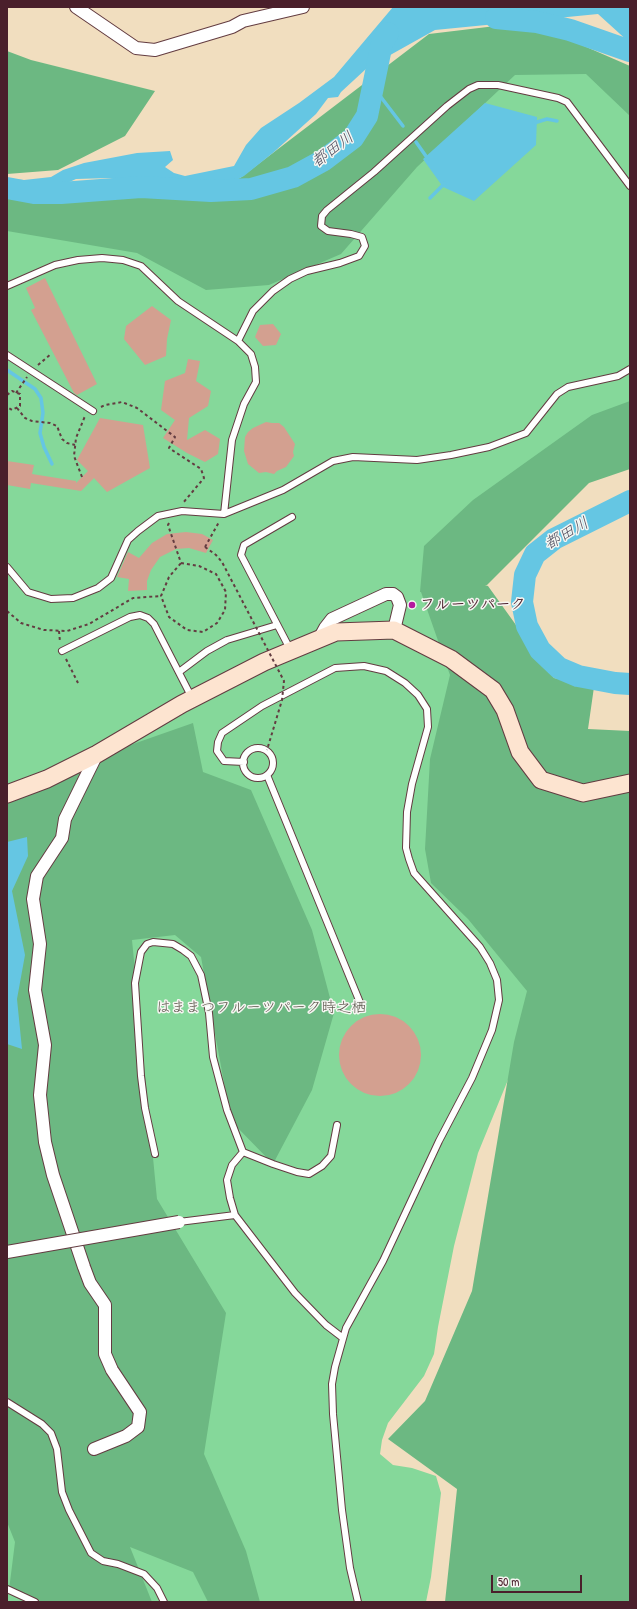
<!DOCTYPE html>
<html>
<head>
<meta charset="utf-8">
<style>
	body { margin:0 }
	#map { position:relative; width:637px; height:1609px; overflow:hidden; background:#f1debf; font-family:"Patrick Hand",sans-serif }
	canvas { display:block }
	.frame { position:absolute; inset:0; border:8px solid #4a1f2b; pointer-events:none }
	.scale { position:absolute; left:491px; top:1575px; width:91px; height:18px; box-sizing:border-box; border:2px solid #4a1f2b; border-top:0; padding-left:5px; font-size:12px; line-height:14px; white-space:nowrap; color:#4a1f2b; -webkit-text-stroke:3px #f6f6f2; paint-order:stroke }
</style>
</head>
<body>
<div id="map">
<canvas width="637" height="1609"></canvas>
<div class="frame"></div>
<div class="scale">50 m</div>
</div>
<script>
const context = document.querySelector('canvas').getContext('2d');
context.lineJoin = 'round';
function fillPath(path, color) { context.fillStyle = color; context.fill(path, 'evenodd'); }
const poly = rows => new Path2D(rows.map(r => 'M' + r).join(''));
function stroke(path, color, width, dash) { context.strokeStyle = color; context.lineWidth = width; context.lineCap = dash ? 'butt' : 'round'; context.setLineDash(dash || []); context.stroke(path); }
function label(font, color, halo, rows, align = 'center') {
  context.font = font + ' "Patrick Hand","Klee One",sans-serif'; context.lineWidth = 3; context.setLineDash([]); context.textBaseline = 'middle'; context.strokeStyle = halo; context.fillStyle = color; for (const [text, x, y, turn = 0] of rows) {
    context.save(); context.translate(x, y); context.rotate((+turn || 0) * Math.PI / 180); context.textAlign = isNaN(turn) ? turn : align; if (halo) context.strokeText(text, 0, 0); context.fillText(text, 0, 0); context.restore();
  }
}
const green = poly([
	[461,31,630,79,630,430,476,559,539,961,528,1031,478,1153,454,1246,438,1327,434,1354,424,1376,388,1423,382,1440,380,1454,393,1465,412,1468,436,1476,441,1493,431,1577,426,1602,7,1602,7,203,218,204]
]);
const forest = poly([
	[529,22,630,66,630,116,586,74,515,75,417,167,341,254,269,285,206,290,137,253,7,231,7,194,133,191,240,178,429,34],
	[7,51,31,60,155,91,125,136,58,170,7,174],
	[630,401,630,469,589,483,487,585,485,585,488,586,554,678,594,687,588,729,630,731,630,1602,445,1602,457,1489,388,1439,425,1401,472,1291,514,1042,527,991,468,919,431,883,425,849,430,759,450,675,421,592,420,592,424,546,473,500,592,415],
	[193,723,203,772,251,790,312,930,334,1013,312,1090,273,1164,231,1121,201,957,175,935,132,940,157,1199,226,1313,204,1454,246,1551,260,1602,208,1602,193,1572,130,1547,152,1602,28,1602,9,1590,15,1542,7,1522,7,798,76,764]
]);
const water = poly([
	[393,7,629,7,630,43,598,14,435,30,367,68,341,92,338,97,328,98,316,114,274,152,244,176,225,186,201,187,166,183,152,178,121,181,110,178,76,179,61,186,7,192,7,179,24,180,51,177,63,170,84,163,137,153,170,151,173,160,165,167,174,173,185,176,234,166,246,145,261,128,299,103,334,77],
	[485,103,537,117,536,145,474,201,443,187,423,159],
	[27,837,28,856,12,891,25,955,17,999,22,1049,7,1044,7,842]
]);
const stream = poly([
	[374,88,403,126],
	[534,123,547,119,557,121],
	[416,142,428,159],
	[430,198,445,183],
	[7,370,35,389,41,398,43,413,40,433,44,447,52,464]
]);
const river = poly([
	[496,18,537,22,570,30,630,51],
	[7,188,34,193,61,193,141,187,211,191,251,189,293,177,324,160,353,138,367,116,382,43,388,33],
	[630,501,554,539,535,554,525,575,522,602,527,626,540,650,559,668,578,676,615,683,630,684]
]);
const building = poly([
	[45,278,97,384,77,395,74,393,31,310,35,308,26,288],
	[152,306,171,320,167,339,166,356,145,365,124,339,126,326],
	[273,324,281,334,276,345,263,346,255,337,260,325],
	[188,359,200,361,196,381,211,391,208,406,189,418,187,440,205,430,220,439,218,454,205,462,187,453,163,438,175,420,161,410,165,381,185,373],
	[100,418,143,425,150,468,107,492,94,478,81,491,31,483,30,489,7,485,7,461,34,465,32,474,76,481,76,483,88,471,77,460],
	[266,422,272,423,279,423,284,427,295,444,293,452,294,456,286,467,277,471,274,474,266,472,259,473,248,464,244,451,245,437,248,432,253,428],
	[186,532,202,534,213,540,206,553,189,548,176,549,160,557,151,570,147,581,147,590,128,591,129,579,117,577,128,552,139,558,152,543,167,534],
	'339 1055a41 41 0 1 1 82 0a41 41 0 1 1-82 0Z'
]);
const path = poly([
	[38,365,51,354],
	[16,393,27,377],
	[7,395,12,391,20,394,20,406,12,410,7,407],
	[101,407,105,405,122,402,137,408,175,437,169,448,201,469,204,478,183,503],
	[17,408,25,418,32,421,50,423,57,426,62,439,67,443,75,445],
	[82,477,74,456,76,438,85,416],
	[169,523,168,525,181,563],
	[205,547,219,522],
	[181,563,199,566,216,574,226,592,225,610,217,623,203,632,187,630,169,617,161,596,169,577,181,563],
	[7,611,21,623,44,630,67,631,89,624,133,598,161,596],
	[59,631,60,642],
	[66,659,78,683]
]);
const lane = poly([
	[7,286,55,265,78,260,102,258,123,260,141,266,178,301,238,341,251,354,255,367,256,382,244,404,232,440,224,514],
	[238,341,253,311,273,291,290,279,307,271,340,263,359,256,365,246,362,237,351,234,328,231,321,226,322,216,327,210,374,172,447,106,469,89,478,85,498,85,558,98,567,102,630,186],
	[7,355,93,411],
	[7,567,28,592,51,599,73,598,98,588,111,578,128,540,138,531,158,516,182,511,224,514,283,490,333,461,353,457,417,460,451,455,489,447,526,433,557,394,568,387,618,376,630,369],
	[290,649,241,555,244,545,292,517],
	[62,651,130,617,140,615,148,618,154,624,192,698],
	[179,672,207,651,227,640,277,625],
	'243 763a15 15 0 1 1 30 0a15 15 0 1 1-30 0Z',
	[244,762,224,761,217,751,218,742,222,733,262,706,335,668,364,666,386,671,405,683,418,695,427,709,428,727,412,784,407,812,406,848,409,859,414,873,480,947,490,963,497,980,499,1000,492,1030,472,1078,439,1141,383,1261,346,1328,335,1367,332,1384,333,1414,342,1510,350,1568,358,1602],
	[267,775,361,1005],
	[243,1152,232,1165,227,1180,230,1198,235,1215,295,1293,326,1325,343,1338],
	[155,1154,145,1108,141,1076,135,983,141,952,147,944,153,942,173,944,183,950,191,956,201,975,209,1013,213,1057,227,1110,243,1152,273,1164,297,1172,309,1174,322,1166,331,1156,337,1125],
	[179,1222,235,1215],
	[7,1402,42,1424,51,1433,57,1449,62,1492,69,1510,91,1553,103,1561,118,1564,144,1574,157,1588,164,1602],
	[7,1589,35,1602]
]);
const street = poly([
	[76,7,136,48,155,50,232,27,243,21,303,7],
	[319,639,325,628,332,619,386,594,393,594,397,597,400,605,394,630],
	[94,1449,126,1436,138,1427,140,1412,112,1370,105,1354,105,1305,90,1283,84,1267,53,1175,45,1142,40,1095,45,1045,35,990,40,944,33,899,37,876,62,838,65,819,97,754]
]);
const secondary = poly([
	[7,794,47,779,97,754,182,704,264,662,336,632,394,630,451,659,493,690,505,710,520,752,541,780,583,793,630,783]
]);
const pathBridge = poly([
	[205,547,216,555,222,562,284,681,282,700,267,750]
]);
const streetBridge = poly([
	[7,1252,179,1222]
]);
const markers = [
	[412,605,4,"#b5179e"]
];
const poiNames = [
	["フルーツパーク",420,605]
];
const parkNames = [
	["はままつフルーツパーク時之栖",261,1008]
];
const waterNames = [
	["都田川",333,150,-37],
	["都田川",567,534,-30]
];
fillPath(green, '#85d89a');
fillPath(forest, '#6cb882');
fillPath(water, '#65c6e3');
stroke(stream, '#65c6e3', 3.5);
stroke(river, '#65c6e3', 22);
fillPath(building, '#d3a090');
stroke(lane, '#633c41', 8);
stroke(street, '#633c41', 14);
stroke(secondary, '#633c41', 19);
stroke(path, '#633c41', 2, [3, 3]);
stroke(lane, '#fff', 6);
stroke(street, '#fff', 12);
stroke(secondary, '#fde4d0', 17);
stroke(streetBridge, '#633c41', 14, []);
stroke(pathBridge, '#633c41', 2, [3, 3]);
stroke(streetBridge, '#fff', 12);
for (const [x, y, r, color] of markers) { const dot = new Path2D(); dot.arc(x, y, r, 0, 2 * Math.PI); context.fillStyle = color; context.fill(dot); stroke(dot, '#f6f6f2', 1.5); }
label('bold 15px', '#4a1f2b', '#f6f6f2', poiNames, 'left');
label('15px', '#5c564c', '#f6f6f2', parkNames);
label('italic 16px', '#525162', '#f6f6f2', waterNames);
</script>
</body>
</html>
